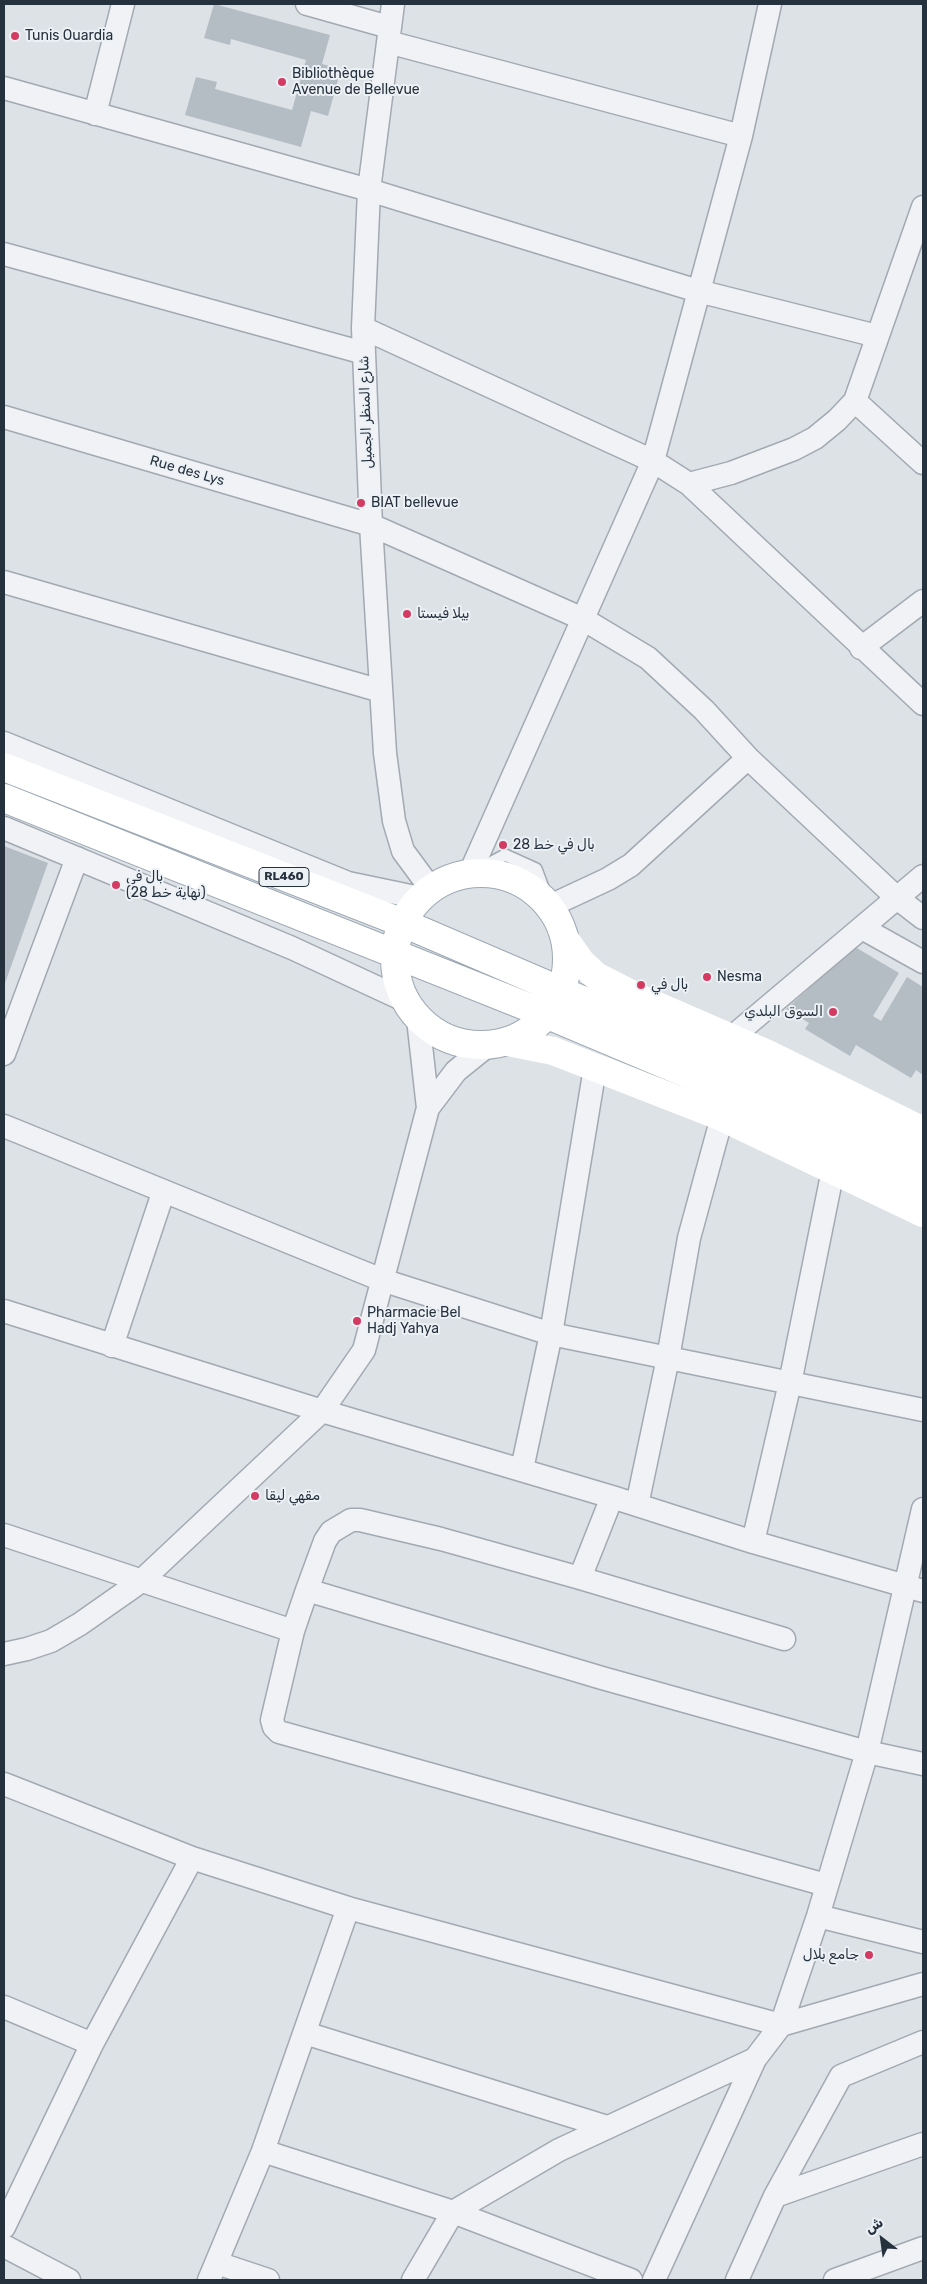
<!DOCTYPE html>
<html>
<head>
<meta charset="utf-8">
<style>
	body { margin:0 }
	#map { position:relative; width:927px; height:2284px; overflow:hidden; background:#dde2e7; font-family:Rubik,"Noto Sans Arabic",sans-serif }
	canvas { display:block }
	.frame { position:absolute; inset:0; border:5px solid #26313e; pointer-events:none }
	.north { position:absolute; left:857px; top:2214px; width:50px; height:50px; -webkit-text-stroke:4px #ecf1f5; paint-order:stroke; rotate:330deg; font-size:14px; font-weight:700; line-height:20px; text-align:center; color:#26313e }
	.north::after { content:''; display:block; margin:auto; width:18px; height:22px; background:#26313e; clip-path:polygon(50% 0,100% 100%,50% 72%,0 100%) }
</style>
</head>
<body>
<div id="map">
<canvas width="927" height="2284"></canvas>
<div class="frame"></div>
<div class="north">ش</div>
</div>
<script>
const context = document.querySelector('canvas').getContext('2d');
context.lineJoin = 'round';
function fillPath(path, color) { context.fillStyle = color; context.fill(path, 'evenodd'); }
const poly = rows => new Path2D(rows.map(r => 'M' + r).join(''));
function stroke(path, color, width, dash) { context.strokeStyle = color; context.lineWidth = width; context.lineCap = dash ? 'butt' : 'round'; context.setLineDash(dash || []); context.stroke(path); }
function label(font, color, halo, rows, align = 'center') {
  context.font = font + ' Rubik,"Noto Sans Arabic",sans-serif'; context.lineWidth = 4; context.setLineDash([]); context.textBaseline = 'middle'; context.strokeStyle = halo; context.fillStyle = color; for (const [text, x, y, turn = 0] of rows) {
    context.save(); context.translate(x, y); context.rotate((+turn || 0) * Math.PI / 180); context.textAlign = isNaN(turn) ? turn : align; if (halo) context.strokeText(text, 0, 0); context.fillText(text, 0, 0); context.restore();
  }
}
const building = poly([
	[214,4,330,35,322,64,341,69,328,116,311,111,301,147,185,115,196,77,217,82,215,89,292,110,306,60,231,39,230,45,204,38],
	[4,846,48,863,4,986],
	[855,947,899,973,873,1016,881,1021,907,977,923,987,923,1075,916,1070,911,1078,856,1045,850,1056,805,1029,809,1023,786,1009]
]);
const lane = poly([
	[472,873,505,855,536,869,550,906]
]);
const street = poly([
	[307,4,389,27],
	[393,4,369,190,363,328,371,525,385,753,394,821,403,851,431,889],
	[388,42,741,136],
	[4,88,369,190,698,291,877,336],
	[95,114,123,4],
	[4,254,364,353],
	[363,328,653,461,689,484,923,704],
	[855,401,923,463],
	[4,417,371,525,583,619,648,658,704,710,748,758,897,898,923,918],
	[689,484,731,473,794,449,815,438,837,420,855,401,923,207],
	[4,582,381,691],
	[861,648,923,601],
	[4,743,348,883,420,898],
	[4,828,292,948,404,1000],
	[470,873,653,461,741,136,770,4],
	[550,906,608,879,631,865,748,758],
	[862,928,923,962],
	[731,1038,923,876],
	[4,1054,77,858],
	[428,1108,456,1071,487,1046],
	[4,1126,382,1280,551,1334,595,1068],
	[4,1311,322,1411,612,1497],
	[112,1346,163,1193],
	[522,1469,551,1334,923,1410],
	[637,1505,668,1358,689,1238,722,1117],
	[4,1535,293,1631,272,1720,274,1727,279,1732,826,1885],
	[753,1542,790,1383,833,1170],
	[580,1578,612,1497,753,1542,923,1591],
	[307,1590,325,1541,331,1532,351,1520,360,1520,441,1539,580,1578,784,1639],
	[293,1631,307,1590,602,1678,867,1752,923,1764],
	[4,1654,27,1649,51,1641,80,1624,140,1582,322,1411,364,1350,428,1108,418,1019],
	[4,1784,192,1858,348,1908,781,2025,923,1984],
	[818,1916,923,1942],
	[4,2007,92,2044],
	[305,2033,607,2127],
	[263,2151,453,2212,631,2280],
	[775,2196,923,2144],
	[4,2227,92,2044,192,1858],
	[4,2246,69,2280],
	[217,2263,268,2280],
	[209,2280,263,2151,348,1908],
	[413,2280,453,2212,559,2150,755,2059],
	[654,2280,755,2059,781,2025,818,1916,867,1752,923,1509],
	[737,2280,775,2196,841,2076,923,2042],
	[835,2280,923,2248]
]);
const secondary = poly([
	[566,941,581,962,596,976,637,997,768,1054,923,1131],
	[508,1042,553,1051,722,1117,923,1213]
]);
const primary = poly([
	[4,767,403,923,757,1075,923,1156],
	[4,798,548,1015,745,1098,923,1184],
	'395 959a86 86 0 1 1 172 0a86 86 0 1 1-172 0Z'
]);
const markers = [
	[15,36,5,"#d33b62"],
	[282,82,5,"#d33b62"],
	[361,503,5,"#d33b62"],
	[407,614,5,"#d33b62"],
	[503,845,5,"#d33b62"],
	[116,885,5,"#d33b62"],
	[707,977,5,"#d33b62"],
	[641,985,5,"#d33b62"],
	[833,1012,5,"#d33b62"],
	[357,1321,5,"#d33b62"],
	[255,1496,5,"#d33b62"],
	[869,1955,5,"#d33b62"]
];
const shields = [
	[284,877,50]
];
const shieldNames = [
	["RL460",284,877]
];
const poiNames = [
	["Tunis Ouardia",25,36],
	["Bibliothèque",292,74],
	["Avenue de Bellevue",292,90],
	["BIAT bellevue",371,503],
	["بيلا فيستا",417,614],
	["بال في خط 28",513,845],
	["بال في",126,877],
	["(نهاية خط 28)",126,893],
	["Nesma",717,977],
	["بال في",651,985],
	["السوق البلدي",823,1012,"right"],
	["Pharmacie Bel",367,1313],
	["Hadj Yahya",367,1329],
	["مقهي ليقا",265,1496],
	["جامع بلال",859,1955,"right"]
];
const streetNames = [
	["شارع المنظر الجميل",366,412,-92],
	["Rue des Lys",187,471,16]
];
fillPath(building, '#b4bcc4');
stroke(lane, '#a2a9b1', 14);
stroke(street, '#a2a9b1', 25);
stroke(primary, '#9ca8b3', 30);
stroke(lane, '#f0f2f6', 11);
stroke(street, '#f0f2f6', 22);
stroke(secondary, '#fff', 28);
stroke(primary, '#fff', 28);
for (const [x, y, r, color] of markers) { const dot = new Path2D(); dot.arc(x, y, r, 0, 2 * Math.PI); context.fillStyle = color; context.fill(dot); stroke(dot, '#ecf1f5', 2); }
for (const [x, y, w] of shields) { const box = new Path2D(); box.roundRect(x - w / 2, y - 9.5, w, 19, 4); context.fillStyle = '#ecf1f5'; context.fill(box); stroke(box, '#26313e', 1); }
label('bold 12px', '#26313e', null, shieldNames);
label('14px', '#26313e', '#ecf1f5', poiNames, 'left');
label('14px', '#26313e', '#ecf1f5', streetNames);
</script>
</body>
</html>
